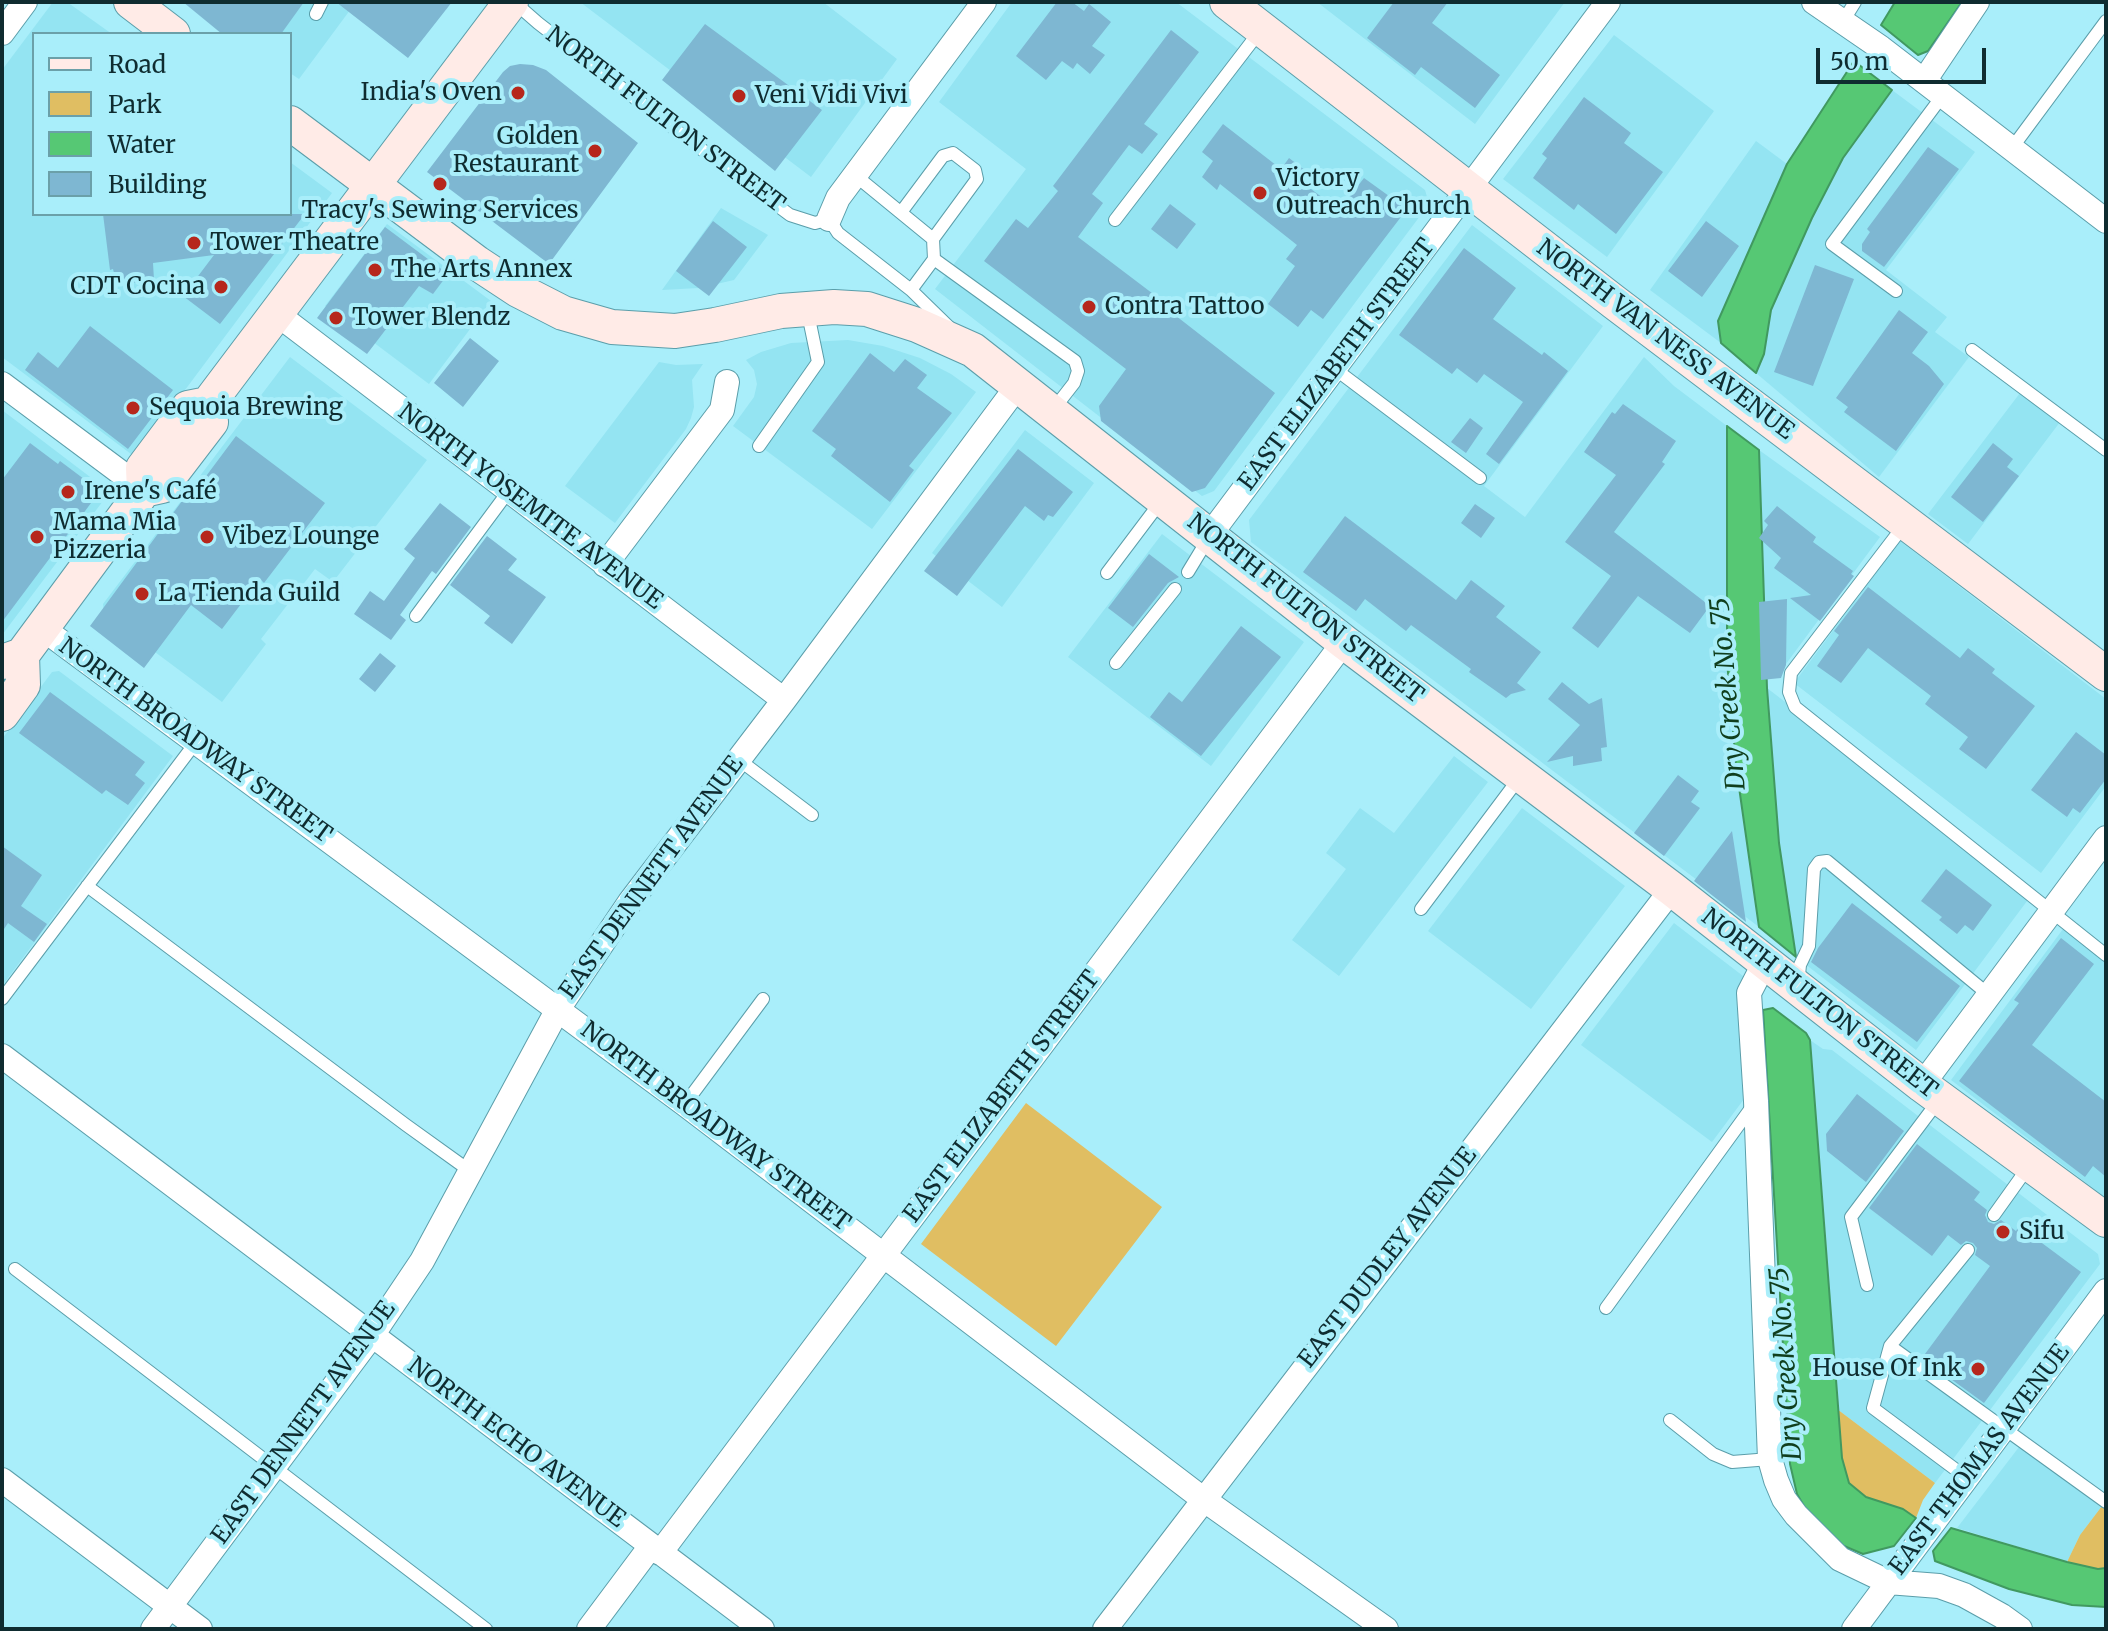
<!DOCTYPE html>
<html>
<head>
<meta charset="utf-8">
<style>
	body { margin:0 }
	#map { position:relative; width:2108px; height:1631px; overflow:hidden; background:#a9eefa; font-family:Merriweather,serif }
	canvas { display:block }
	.frame { position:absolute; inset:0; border:4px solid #0f2c30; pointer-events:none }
	.legend { position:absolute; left:32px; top:32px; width:260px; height:184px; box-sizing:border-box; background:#a9eefa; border:2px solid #6ba0a9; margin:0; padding:10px 14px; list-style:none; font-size:24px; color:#0f2c30 }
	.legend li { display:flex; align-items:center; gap:16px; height:40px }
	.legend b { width:40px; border:2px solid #6ba0a9 }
	.scale { position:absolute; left:1816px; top:48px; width:170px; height:36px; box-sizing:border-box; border:4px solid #0f2c30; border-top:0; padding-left:10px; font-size:24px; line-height:28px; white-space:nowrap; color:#0f2c30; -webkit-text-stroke:6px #a9eefa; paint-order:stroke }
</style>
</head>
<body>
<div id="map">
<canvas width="2108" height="1631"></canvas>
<div class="frame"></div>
<ul class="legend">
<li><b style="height:10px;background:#ffebe7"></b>Road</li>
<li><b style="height:22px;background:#e0be62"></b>Park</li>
<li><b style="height:22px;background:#56c874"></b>Water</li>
<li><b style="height:22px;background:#7eb7d2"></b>Building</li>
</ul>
<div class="scale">50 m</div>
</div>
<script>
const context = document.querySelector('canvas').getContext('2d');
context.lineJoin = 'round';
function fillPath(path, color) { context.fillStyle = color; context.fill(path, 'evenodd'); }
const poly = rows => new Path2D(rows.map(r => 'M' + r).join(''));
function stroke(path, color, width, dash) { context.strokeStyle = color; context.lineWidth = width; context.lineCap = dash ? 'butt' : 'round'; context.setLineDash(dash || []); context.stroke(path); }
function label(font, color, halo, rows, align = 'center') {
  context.font = font + ' Merriweather,serif'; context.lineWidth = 8; context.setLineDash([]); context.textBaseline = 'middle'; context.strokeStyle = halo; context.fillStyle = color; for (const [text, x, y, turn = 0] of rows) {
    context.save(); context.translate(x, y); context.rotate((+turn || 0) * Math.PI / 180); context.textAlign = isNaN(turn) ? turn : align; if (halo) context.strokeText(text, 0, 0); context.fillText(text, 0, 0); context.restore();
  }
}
const built = poly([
	[53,2,67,2,112,34,34,34,34,214,290,214,290,162,332,193,135,457,2,357,2,70],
	[196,2,356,2,299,79,290,73,290,34,238,34],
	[580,2,823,2,897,59,811,177],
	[1012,2,1176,2,1425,190,1429,204,1214,491,1202,496,935,289,1026,169,939,102],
	[1317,2,1565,2,1475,124],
	[1614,35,1714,111,1607,257,1503,179],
	[1892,90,1975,152,1886,270,1947,317,1935,332,1969,357,1879,477,1756,373,1764,354,1771,310,1812,218,1843,158],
	[1756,141,1787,164,1718,321,1721,343,1650,290],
	[721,208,768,235,734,280,699,288,662,290],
	[387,224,491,301,429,384,325,306],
	[1472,225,1603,326,1484,486,1525,517,1644,357,1674,386,1727,426,1727,661,1736,766,1759,927,1251,542,1249,520],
	[848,340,883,346,920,358,951,374,976,392,872,529,733,426,754,397,757,384,754,370,746,360,761,352,791,343],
	[290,357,427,460,333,582,315,569,261,639,266,644,222,702,104,614,103,604],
	[659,362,676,365,703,364,692,380,694,407,691,418,686,429,615,523,565,486],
	[2020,393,2060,422,1968,544,1928,514],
	[2,410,102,486,106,497,2,635],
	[1025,430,1094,483,1002,607,932,553],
	[1759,450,1880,537,1780,672,1765,661],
	[1162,534,1304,642,1211,766,1068,657],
	[1900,541,2106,699,2106,786,2041,873,1794,683],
	[59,671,173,756,2,986,2,739,52,672],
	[1767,688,2033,893,1916,1050,1796,957,1779,843],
	[1454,756,1488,782,1339,976,1292,940,1346,869,1326,853,1360,808,1394,833],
	[1522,808,1625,886,1531,1009,1428,931],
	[1674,923,1743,976,1750,1091,1712,1142,1581,1045],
	[2063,929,2106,962,2106,1198,1951,1080],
	[1810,1040,1823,1049,1832,1050,2098,1254,2100,1264,1935,1483,1837,1409],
	[2019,1447,2102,1506,2080,1535,2067,1562,1957,1528]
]);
const green = poly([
	[1026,1103,1162,1207,1056,1346,921,1244],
	[1837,1409,1935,1483,1923,1500,1916,1518,1903,1509,1866,1497,1849,1483,1842,1458],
	[2102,1506,2106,1509,2106,1568,2098,1569,2067,1562,2080,1535]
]);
const water = poly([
	[1895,2,1962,2,1928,51,1918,55,1881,25,1895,2],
	[1854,61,1892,90,1843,158,1812,218,1771,310,1764,354,1756,373,1721,343,1718,321,1787,164,1854,61],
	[1727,426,1759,450,1767,688,1779,843,1796,957,1759,927,1736,766,1727,661,1727,426],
	[1773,1008,1806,1033,1810,1040,1842,1458,1849,1483,1866,1497,1903,1509,1916,1518,1894,1546,1863,1554,1844,1546,1824,1532,1811,1518,1797,1494,1790,1464,1763,1010,1773,1008],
	[1951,1528,2067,1562,2098,1569,2106,1568,2106,1607,2072,1605,2009,1589,1935,1561,1933,1551,1951,1528]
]);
const building = poly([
	[183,2,304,2,281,34,222,34],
	[336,2,452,2,408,58],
	[1057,2,1072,2,1084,11,1089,4,1111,22,1092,46,1105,55,1090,74,1077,63,1073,69,1062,61,1046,80,1016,56],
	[1394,2,1448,2,1432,23,1500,75,1475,108,1421,67,1415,75,1367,38],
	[705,24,822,110,775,171,662,80],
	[1171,30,1199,52,1144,124,1158,134,1142,154,1129,145,1092,194,1103,203,1078,237,1173,309,1171,312,1275,393,1205,488,1192,492,1101,421,1099,406,1126,369,984,261,1016,219,1028,228,1058,191,1053,186],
	[520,64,533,65,546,70,638,143,549,264,427,172,503,72,510,66],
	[1584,97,1631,133,1624,143,1663,172,1616,234,1578,204,1574,210,1533,178,1547,158,1542,154],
	[1223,124,1281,169,1289,158,1306,171,1299,180,1339,210,1364,178,1407,209,1323,319,1311,310,1298,327,1268,304,1295,266,1286,259,1297,245,1220,184,1217,190,1202,177,1213,161,1202,152],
	[1928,147,1959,169,1884,267,1862,251,1862,244,1870,232,1867,229],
	[1170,204,1196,224,1177,249,1151,229],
	[103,214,305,214,220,324,183,296,214,255,153,263,154,280,117,285,113,269,110,270],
	[713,221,747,247,709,296,676,271],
	[1706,221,1739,246,1702,297,1668,271],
	[385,227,448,274,433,294,419,286,367,354,317,318],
	[1464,248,1516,288,1493,319,1542,355,1544,352,1568,371,1499,464,1486,454,1523,402,1484,374,1477,383,1457,368,1452,374,1399,335],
	[1815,265,1854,279,1813,386,1774,372],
	[1899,310,1928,332,1912,353,1929,366,1944,384,1896,451,1844,412,1848,407,1836,398],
	[90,326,173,390,128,449,25,370,38,352,58,368],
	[470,338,499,361,463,407,434,383],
	[870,353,894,372,905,359,927,375,917,388,952,413,909,466,914,470,890,502,831,456,836,449,812,431],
	[1623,404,1676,441,1662,462,1665,464,1614,532,1710,606,1690,633,1638,596,1598,648,1572,628,1611,576,1565,542,1616,475,1584,452,1612,412,1615,414],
	[1470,418,1483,428,1466,453,1451,442],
	[236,436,325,503,264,583,260,579,222,629,191,605,144,668,90,626,182,501,189,493,192,495],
	[30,443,58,464,60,461,100,491,2,622,2,480],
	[1993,443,2013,459,2007,467,2019,476,1983,522,1951,497],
	[1018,449,1073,492,1053,517,1048,515,1044,521,1025,506,957,596,924,571],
	[440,503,471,527,436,574,432,571,400,615,406,620,391,640,354,614,370,591,384,601,415,558,404,549],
	[1475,504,1495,518,1481,538,1461,523],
	[1777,506,1816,537,1813,542,1853,571,1851,574,1854,576,1820,621,1790,598,1811,595,1774,568,1781,558,1759,538,1768,525,1764,521],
	[1345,516,1456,600,1471,580,1505,606,1496,617,1541,652,1517,683,1526,690,1511,694,1506,698,1469,672,1471,669,1411,625,1406,631,1365,599,1356,611,1303,572],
	[487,536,517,559,508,570,546,597,512,644,484,623,490,616,450,585],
	[1149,554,1179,577,1168,583,1133,627,1108,608],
	[1868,587,1960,658,1968,648,1995,669,1992,673,2035,706,1986,769,1959,749,1968,737,1925,704,1931,696,1868,648,1841,683,1817,666,1839,635,1834,631],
	[1787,599,1786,665,1781,678,1761,680,1759,602],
	[1241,626,1281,657,1201,756,1150,717,1169,692,1182,702],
	[380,653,396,666,375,692,359,679],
	[1562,682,1589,704,1602,698,1607,747,1601,748,1602,761,1573,766,1573,756,1547,762,1580,725,1548,699],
	[50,692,145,762,135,775,145,783,128,805,106,790,102,794,19,733],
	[2076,732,2106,755,2106,779,2080,813,2073,808,2067,817,2031,790],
	[1678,775,1699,791,1691,802,1700,808,1664,856,1634,833],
	[1732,831,1746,922,1694,881],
	[2,846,42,875,21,906,47,924,34,942,8,923,2,932],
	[1946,869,1992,905,1973,931,1965,925,1957,934,1939,920,1942,917,1921,901],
	[1852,903,1960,986,1917,1042,1811,962,1818,948],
	[2061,938,2094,964,2032,1045,2106,1102,2106,1177,2093,1166,2085,1177,1959,1081,2019,1003,2014,1000],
	[1857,1094,1904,1131,1866,1182,1827,1151,1826,1134],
	[1917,1144,1980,1192,1974,1200,1987,1210,1985,1215,1988,1222,1994,1224,2001,1220,2016,1231,2019,1226,2081,1272,1984,1403,1922,1358,1990,1266,1975,1255,1977,1248,1973,1243,1966,1241,1961,1245,1948,1235,1932,1256,1869,1208]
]);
const service = poly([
	[514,2,538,23,685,137,790,215,815,223,829,219,838,233,911,290,949,327],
	[316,14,322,2],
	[1842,23,1855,2],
	[2012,148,2106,21],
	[856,176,933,239,934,259,911,290],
	[902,211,943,156,953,153,975,170,977,179,933,239],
	[1115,220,1260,31],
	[934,259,1075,361,1078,371,1074,383,1053,410],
	[1896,291,1832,244,1943,95],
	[1972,350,2106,450],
	[1335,369,1480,478],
	[759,446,818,362,807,309],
	[1905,524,1791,673,1789,692,1795,707,2106,955],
	[1188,572,1208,539],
	[1107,573,1162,500],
	[416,616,508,492],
	[1116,663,1175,589],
	[738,759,812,815],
	[87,886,406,1125,470,1171],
	[1421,909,1520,777],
	[1798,984,1800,965,1809,946,1814,869,1819,862,1827,861,1989,995],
	[2,999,196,742],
	[685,1104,763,999],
	[1994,1215,2029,1166],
	[15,1269,486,1629],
	[1867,1285,1851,1217,1939,1100],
	[1606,1308,1754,1104],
	[1890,1346,2106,1502],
	[1670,1420,1713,1454,1732,1462,1770,1459],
	[1967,1478,1873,1408,1890,1346,1968,1250]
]);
const minor = poly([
	[1814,2,1881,48,2106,221],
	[2,33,25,2],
	[1924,81,1977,2],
	[829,219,838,198,984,2],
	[277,314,784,700],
	[2,384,144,490],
	[1209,536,1608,2],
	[605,565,722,410,727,382],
	[42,628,685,1104,1203,1499,1386,1629],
	[1765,962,1749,993,1756,1101,1770,1459,1776,1480,1784,1499,1796,1515,1840,1559,1888,1582,1939,1586,1964,1595,2002,1616,2020,1629],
	[2,1056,762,1629],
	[1922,1085,2106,838],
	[2,1480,200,1629],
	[660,1553,1344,642],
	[153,1629,373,1334,422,1261,558,1009,630,902,784,700,1019,384],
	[589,1629,651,1546],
	[1105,1629,1672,889],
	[1854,1629,2106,1291]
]);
const secondary = poly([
	[131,2,173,34],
	[1227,2,1614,302,2106,674],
	[290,123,477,263,518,290,563,313,612,327,675,331,715,325,781,311,834,307,867,309,917,325,973,350,1344,642,1672,889,1922,1085,2106,1220],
	[144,490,162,486,211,422,208,404],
	[2,662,22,655,144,490,143,468,188,408,208,404,511,2],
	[2,714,23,685,22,655]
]);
const markers = [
	[518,93,8,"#b6271c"],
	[739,96,8,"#b6271c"],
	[595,151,8,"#b6271c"],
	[440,184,8,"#b6271c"],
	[1260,193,8,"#b6271c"],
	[194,243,8,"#b6271c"],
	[375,270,8,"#b6271c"],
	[221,287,8,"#b6271c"],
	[1089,307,8,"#b6271c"],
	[336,318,8,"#b6271c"],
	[133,408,8,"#b6271c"],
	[68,492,8,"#b6271c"],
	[37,537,8,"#b6271c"],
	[207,537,8,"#b6271c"],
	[142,594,8,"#b6271c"],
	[2003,1232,8,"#b6271c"],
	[1978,1369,8,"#b6271c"]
];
const poiNames = [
	["India's Oven",502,93,"right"],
	["Veni Vidi Vivi",755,96],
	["Golden",579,137,"right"],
	["Restaurant",579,165,"right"],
	["Victory",1276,179],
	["Outreach Church",1276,207],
	["Tracy's Sewing Services",440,211,"center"],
	["Tower Theatre",210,243],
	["The Arts Annex",391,270],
	["CDT Cocina",205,287,"right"],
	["Contra Tattoo",1105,307],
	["Tower Blendz",352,318],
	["Sequoia Brewing",149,408],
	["Irene's Café",84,492],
	["Mama Mia",53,523],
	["Pizzeria",53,551],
	["Vibez Lounge",223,537],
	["La Tienda Guild",158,594],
	["Sifu",2019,1232],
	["House Of Ink",1962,1369,"right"]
];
const streetNames = [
	["NORTH FULTON STREET",665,120,37],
	["NORTH VAN NESS AVENUE",1665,340,37],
	["EAST ELIZABETH STREET",1337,365,-53],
	["NORTH YOSEMITE AVENUE",530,507,37],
	["NORTH FULTON STREET",1305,609,38],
	["NORTH BROADWAY STREET",195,741,36],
	["EAST DENNETT AVENUE",652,878,-54],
	["NORTH FULTON STREET",1819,1004,38],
	["EAST ELIZABETH STREET",1002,1097,-53],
	["NORTH BROADWAY STREET",715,1127,37],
	["EAST DUDLEY AVENUE",1388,1258,-52],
	["EAST DENNETT AVENUE",304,1423,-54],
	["NORTH ECHO AVENUE",516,1443,37],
	["EAST THOMAS AVENUE",1980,1460,-53]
];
const waterNames = [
	["Dry Creek No. 75",1729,694,-95],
	["Dry Creek No. 75",1787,1364,-94]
];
fillPath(built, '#94e4f2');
fillPath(green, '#e0be62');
fillPath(water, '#56c874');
stroke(water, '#419960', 2);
fillPath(building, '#7eb7d2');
stroke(service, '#5b9eaa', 14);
stroke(minor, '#5b9eaa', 26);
stroke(secondary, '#5b9eaa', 36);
stroke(service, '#fff', 12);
stroke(minor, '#fff', 24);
stroke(secondary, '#ffebe7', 34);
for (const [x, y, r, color] of markers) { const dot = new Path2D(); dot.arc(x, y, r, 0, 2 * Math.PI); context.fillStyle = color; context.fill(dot); stroke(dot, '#a9eefa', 3); }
label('24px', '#0f2c30', '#a9eefa', poiNames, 'left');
label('24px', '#0f2c30', '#a9eefa', streetNames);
label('italic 26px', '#103e1d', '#a9eefa', waterNames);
</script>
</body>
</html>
